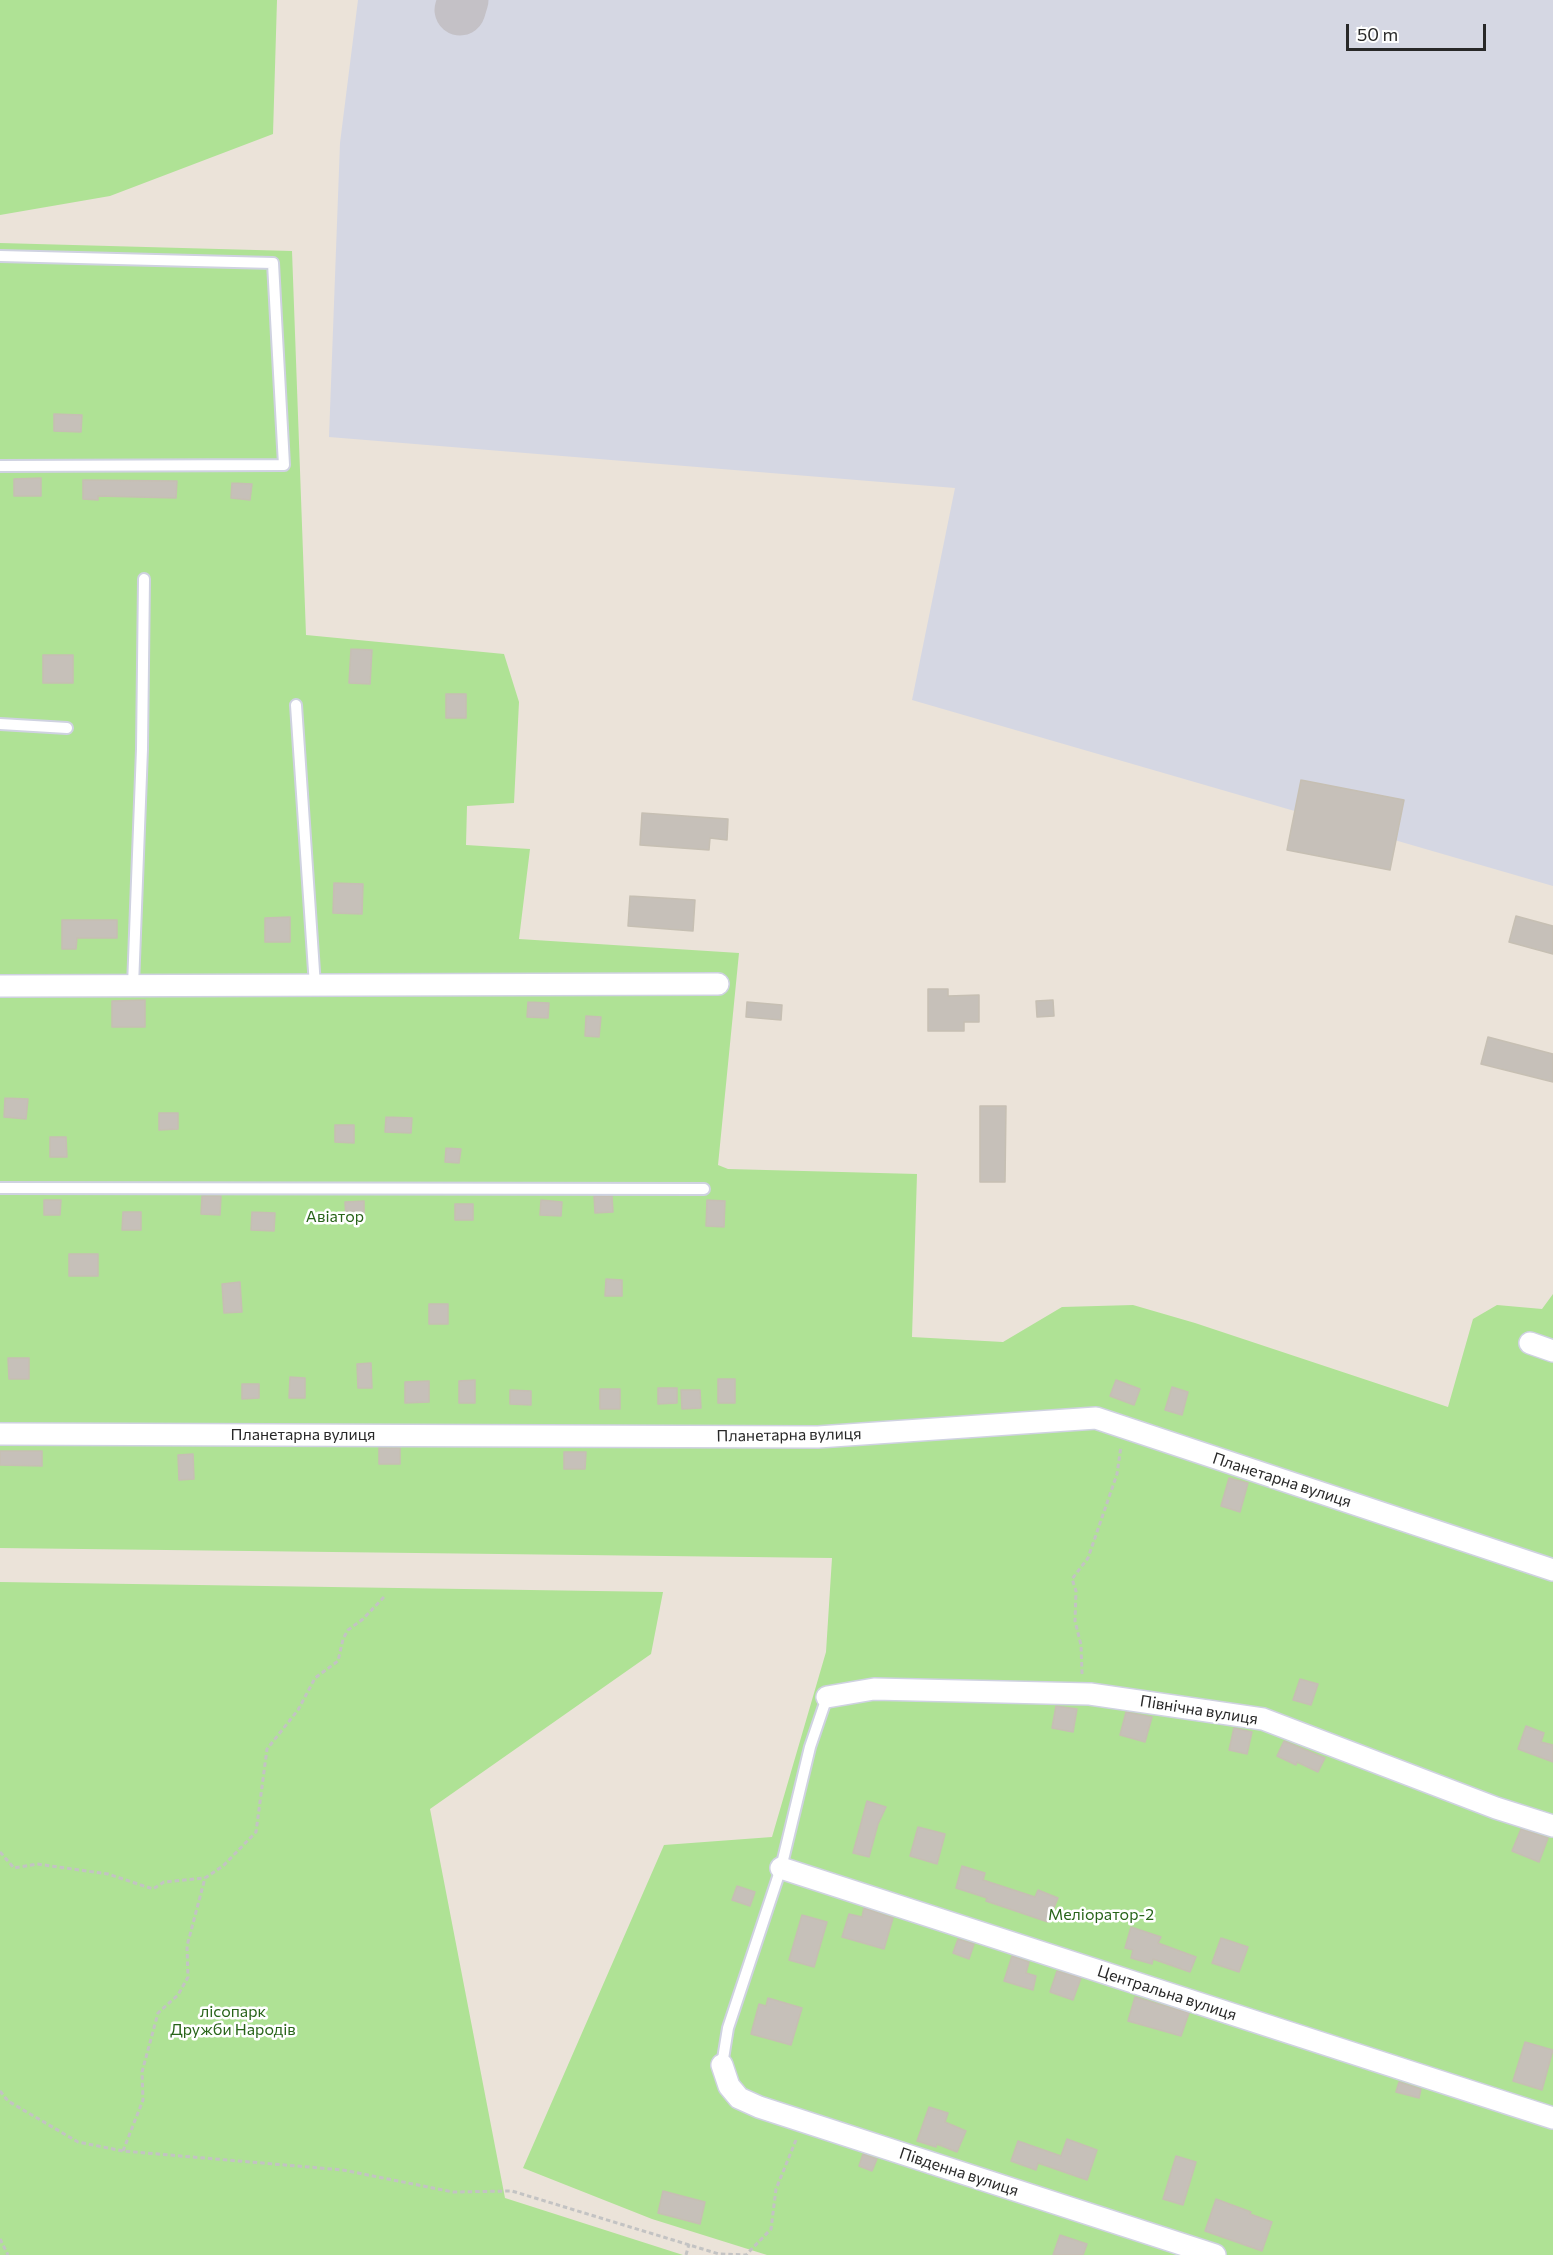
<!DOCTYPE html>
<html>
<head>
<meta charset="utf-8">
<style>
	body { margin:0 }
	#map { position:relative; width:1553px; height:2255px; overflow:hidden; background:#ebe3d9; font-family:Commissioner,sans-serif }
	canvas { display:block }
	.scale { position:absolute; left:1346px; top:24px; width:140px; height:27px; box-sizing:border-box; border:3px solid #282828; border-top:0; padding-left:8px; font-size:18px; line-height:21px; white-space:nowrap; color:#282828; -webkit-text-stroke:4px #fff; paint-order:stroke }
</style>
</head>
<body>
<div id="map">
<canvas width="1553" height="2255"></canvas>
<div class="scale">50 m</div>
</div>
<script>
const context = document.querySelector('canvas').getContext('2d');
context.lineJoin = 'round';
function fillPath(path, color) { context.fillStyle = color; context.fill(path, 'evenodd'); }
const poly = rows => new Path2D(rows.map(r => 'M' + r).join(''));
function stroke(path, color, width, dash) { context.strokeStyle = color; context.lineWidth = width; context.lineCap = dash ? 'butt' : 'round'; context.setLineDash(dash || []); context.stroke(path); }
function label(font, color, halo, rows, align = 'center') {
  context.font = font + ' Commissioner,sans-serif'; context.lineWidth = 5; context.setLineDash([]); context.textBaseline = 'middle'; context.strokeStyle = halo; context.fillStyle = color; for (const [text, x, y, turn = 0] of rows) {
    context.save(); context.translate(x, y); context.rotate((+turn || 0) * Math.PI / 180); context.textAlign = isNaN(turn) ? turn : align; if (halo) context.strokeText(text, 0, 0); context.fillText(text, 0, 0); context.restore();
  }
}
const airport = poly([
	[358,0,1553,0,1553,886,912,700,955,488,329,437,340,143]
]);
const green = poly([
	[0,0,277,0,273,134,110,196,0,215],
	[0,243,292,251,306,635,504,654,519,702,514,803,467,806,466,845,530,849,519,939,739,953,718,1165,728,1169,917,1174,912,1337,1003,1342,1062,1307,1133,1305,1195,1323,1448,1407,1473,1319,1497,1305,1542,1309,1553,1294,1553,2255,767,2255,652,2219,523,2168,664,1845,772,1837,826,1652,832,1558,0,1548],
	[0,1582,663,1592,651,1654,430,1809,505,2198,683,2255,0,2255]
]);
const taxiway = poly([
	[460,10,463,0]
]);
const building = poly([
	[54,414,82,415,81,432,54,431,54,414],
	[41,478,41,496,14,496,14,479,41,478],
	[83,480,177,481,176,498,98,496,98,500,83,499,83,480],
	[232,483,252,484,250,500,231,498,232,483],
	[351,649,372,650,370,684,349,683,351,649],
	[43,655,73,655,73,683,43,683,43,655],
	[446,694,466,694,466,718,446,718,446,694],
	[1301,780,1404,800,1390,870,1287,850,1301,780],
	[642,813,728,819,727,840,710,838,709,850,640,845,642,813],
	[334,883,363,884,362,914,333,913,334,883],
	[630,896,695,900,693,931,628,926,630,896],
	[1516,916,1553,926,1553,954,1509,942,1516,916],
	[290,917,290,942,265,942,265,918,290,917],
	[62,920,117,920,117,938,77,938,76,949,62,949,62,920],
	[928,989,948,989,948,996,979,995,979,1022,964,1022,964,1031,928,1031,928,989],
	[145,1000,145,1027,112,1027,112,1001,145,1000],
	[1053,1000,1054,1016,1037,1017,1036,1001,1053,1000],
	[528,1002,549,1003,548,1018,527,1017,528,1002],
	[747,1002,782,1005,781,1020,746,1017,747,1002],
	[586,1016,601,1017,599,1037,585,1036,586,1016],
	[1488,1037,1553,1054,1553,1082,1481,1064,1488,1037],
	[5,1098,28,1099,26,1119,4,1117,5,1098],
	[980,1106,1006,1106,1005,1182,980,1182,980,1106],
	[159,1113,178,1113,178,1129,159,1130,159,1113],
	[386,1117,412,1118,411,1133,385,1132,386,1117],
	[335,1125,354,1125,354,1143,335,1142,335,1125],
	[50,1137,66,1137,67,1157,50,1157,50,1137],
	[446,1148,461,1149,459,1163,445,1162,446,1148],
	[202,1196,221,1196,220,1215,201,1214,202,1196],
	[594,1196,612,1196,613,1212,595,1213,594,1196],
	[44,1200,61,1200,60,1215,44,1215,44,1200],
	[541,1200,562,1202,561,1216,540,1215,541,1200],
	[707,1200,725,1201,724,1227,706,1226,707,1200],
	[364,1201,364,1220,346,1220,345,1202,364,1201],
	[455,1204,473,1204,473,1220,455,1220,455,1204],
	[123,1212,141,1212,141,1230,122,1230,123,1212],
	[252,1212,275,1213,274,1231,251,1230,252,1212],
	[69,1254,98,1254,98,1276,69,1276,69,1254],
	[606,1279,622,1280,622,1296,605,1296,606,1279],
	[240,1282,242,1312,224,1313,222,1284,240,1282],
	[429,1304,448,1304,448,1324,429,1324,429,1304],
	[8,1358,29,1358,29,1379,9,1379,8,1358],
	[371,1363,372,1388,358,1388,357,1364,371,1363],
	[290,1377,305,1378,305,1398,289,1398,290,1377],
	[718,1379,735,1379,735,1403,718,1403,718,1379],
	[475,1380,475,1403,459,1403,459,1381,475,1380],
	[1116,1380,1140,1389,1134,1405,1110,1396,1116,1380],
	[429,1381,429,1402,405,1403,405,1382,429,1381],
	[242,1384,259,1384,259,1398,242,1399,242,1384],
	[1172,1387,1188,1392,1182,1415,1165,1410,1172,1387],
	[658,1388,677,1388,677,1403,658,1404,658,1388],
	[600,1389,620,1389,620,1409,600,1409,600,1389],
	[510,1390,531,1391,531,1405,510,1404,510,1390],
	[681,1390,700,1390,701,1408,682,1409,681,1390],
	[379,1448,400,1448,400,1464,379,1464,379,1448],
	[0,1451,42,1451,42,1466,0,1465,0,1451],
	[564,1452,586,1452,585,1469,564,1469,564,1452],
	[193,1454,194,1479,179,1480,178,1455,193,1454],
	[1229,1478,1248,1483,1240,1512,1221,1506,1229,1478],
	[1300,1679,1318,1684,1311,1705,1293,1700,1300,1679],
	[1056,1706,1077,1709,1073,1732,1052,1728,1056,1706],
	[1126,1712,1152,1717,1145,1742,1120,1735,1126,1712],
	[1526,1726,1544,1733,1541,1742,1553,1745,1553,1762,1518,1749,1526,1726],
	[1234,1728,1252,1732,1247,1754,1229,1750,1234,1728],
	[1284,1741,1325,1758,1318,1772,1297,1762,1296,1765,1277,1756,1284,1741],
	[867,1801,886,1807,878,1824,869,1857,853,1853,867,1801],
	[918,1827,945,1834,937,1864,910,1856,918,1827],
	[1521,1829,1548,1838,1539,1862,1512,1851,1521,1829],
	[962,1866,985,1873,983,1880,1035,1897,1038,1890,1058,1898,1048,1922,986,1901,987,1898,956,1888,962,1866],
	[737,1886,755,1892,750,1906,732,1900,737,1886],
	[864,1908,893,1918,884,1949,842,1937,849,1914,862,1917,864,1908],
	[802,1915,827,1922,814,1967,789,1960,802,1915],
	[1131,1927,1161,1937,1158,1943,1196,1957,1190,1972,1153,1959,1152,1964,1131,1958,1133,1950,1125,1948,1131,1927],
	[1221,1938,1248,1947,1239,1972,1212,1963,1221,1938],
	[958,1939,974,1944,969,1959,953,1953,958,1939],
	[1012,1956,1029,1962,1026,1973,1036,1976,1033,1990,1004,1981,1012,1956],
	[1057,1971,1081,1978,1073,2000,1050,1992,1057,1971],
	[1135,1997,1189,2013,1181,2036,1128,2021,1135,1997],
	[768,1998,802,2008,791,2045,751,2034,759,2004,766,2006,768,1998],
	[1525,2042,1553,2050,1542,2090,1513,2081,1525,2042],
	[1399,2082,1421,2089,1419,2098,1396,2092,1399,2082],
	[929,2107,948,2113,945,2122,966,2131,957,2152,937,2144,936,2147,917,2141,929,2107],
	[1067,2139,1097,2150,1087,2180,1038,2163,1036,2170,1011,2161,1018,2141,1061,2156,1067,2139],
	[863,2154,877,2159,872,2171,859,2166,863,2154],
	[1176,2156,1196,2162,1183,2205,1163,2199,1176,2156],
	[663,2191,705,2202,700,2224,658,2213,663,2191],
	[1216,2199,1251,2212,1250,2214,1272,2222,1262,2251,1205,2231,1216,2199],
	[1060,2235,1087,2244,1083,2255,1053,2255,1060,2235]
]);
const path = poly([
	[1082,1674,1081,1645,1075,1621,1076,1591,1072,1579,1088,1558,1117,1474,1121,1446],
	[0,1852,14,1868,37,1864,108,1874,153,1889,164,1882,205,1878],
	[0,2091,8,2101,78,2142,123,2151,343,2170,453,2192,512,2191,719,2254,746,2255,771,2229,776,2189,796,2140],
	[123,2151,143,2100,142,2072,158,2013,178,1995,188,1977,187,1946,205,1878,223,1866,256,1832,267,1749,298,1710,315,1678,338,1661,343,1639,348,1630,363,1619,384,1597],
	[0,2239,8,2255],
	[686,2255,689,2244]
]);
const lane = poly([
	[0,256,273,263,284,465,0,466],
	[296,705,315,986],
	[0,724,67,728],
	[133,986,142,749,144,579],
	[0,1188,704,1189],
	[722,2065,728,2028,781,1868,810,1747,827,1697]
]);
const street = poly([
	[0,986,718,984],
	[1530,1343,1553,1351],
	[0,1434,818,1437,1096,1418,1553,1570],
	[827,1697,874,1689,1090,1694,1263,1719,1496,1808,1553,1826],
	[781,1868,1553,2118],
	[722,2065,729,2086,739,2098,759,2107,1215,2255]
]);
const parkNames = [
	["Авіатор",335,1217],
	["Меліоратор-2",1101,1915],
	["лісопарк",233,2012],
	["Дружби Народів",233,2030]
];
const streetNames = [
	["Планетарна вулиця",303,1435],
	["Планетарна вулиця",789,1435,-1],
	["Планетарна вулиця",1282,1480,18],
	["Північна вулиця",1199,1710,9],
	["Центральна вулиця",1167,1993,18],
	["Південна вулиця",959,2172,18]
];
fillPath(airport, '#d5d7e3');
fillPath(green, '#afe295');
stroke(taxiway, '#c4c1c6', 51);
fillPath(building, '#c6c0b9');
stroke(building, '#c6bfb3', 1.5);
stroke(lane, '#cfd2e1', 14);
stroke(street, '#cfd2e1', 24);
stroke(path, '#c3c3c3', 3, [4.5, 3]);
stroke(lane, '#fff', 10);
stroke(street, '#fff', 21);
label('16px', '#286419', '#fff', parkNames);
label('16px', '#282828', '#fff', streetNames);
</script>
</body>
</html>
